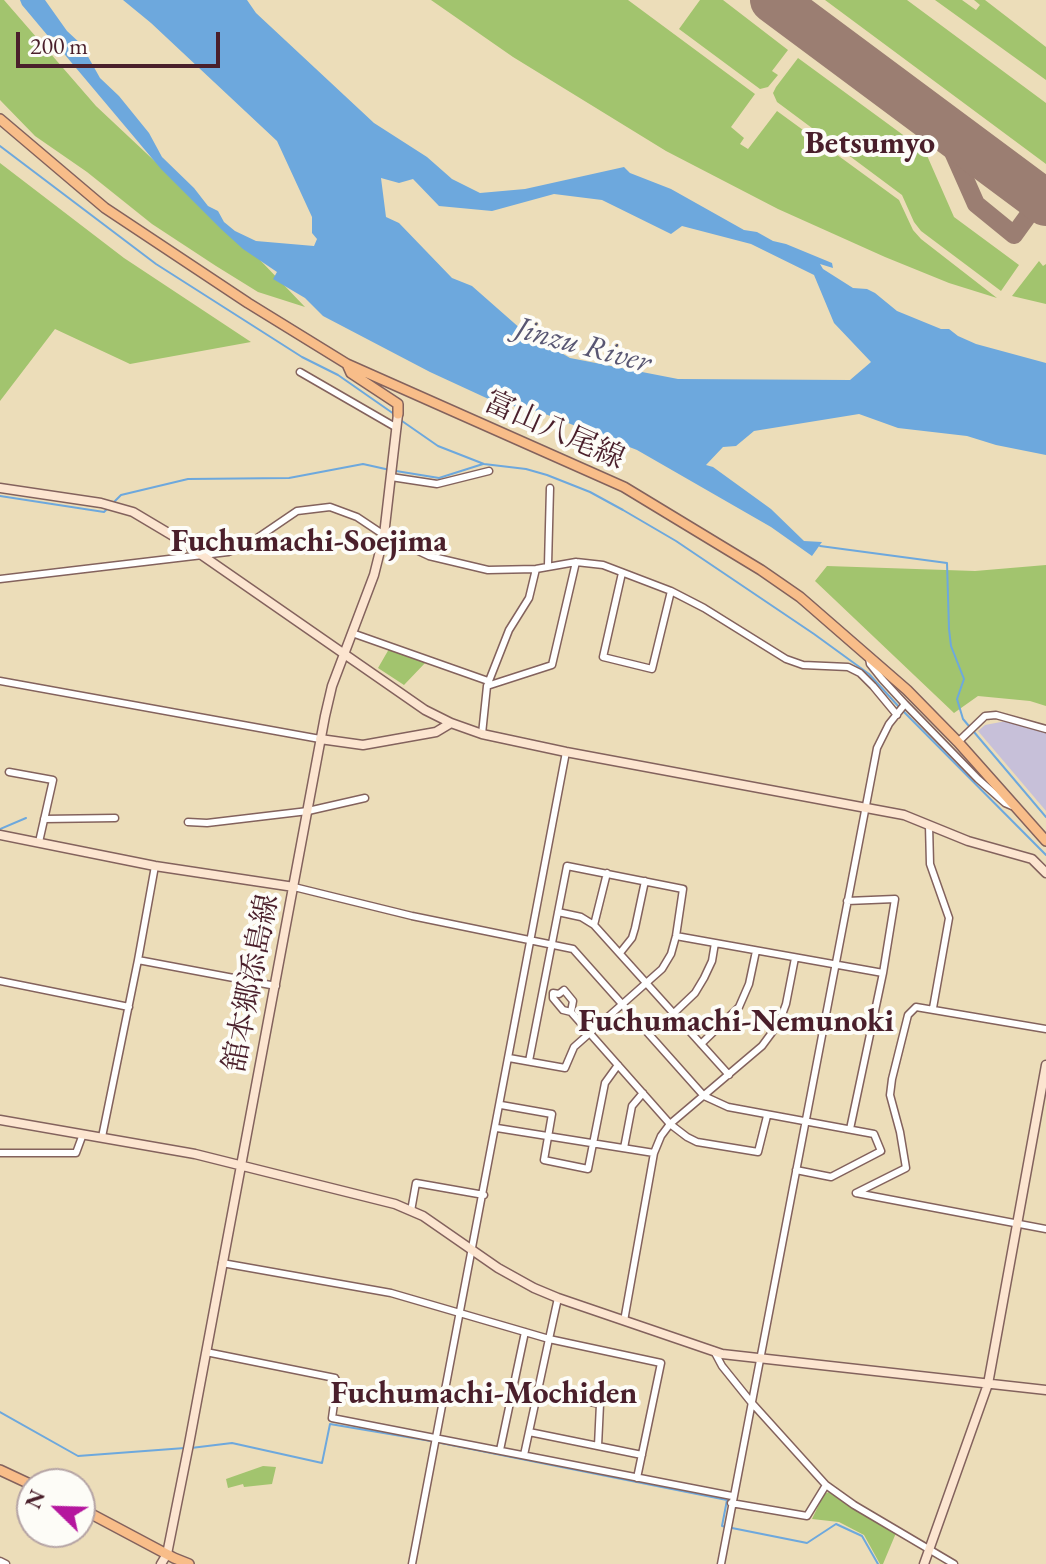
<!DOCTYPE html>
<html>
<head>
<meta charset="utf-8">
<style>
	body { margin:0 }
	#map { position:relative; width:1046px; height:1564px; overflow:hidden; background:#ecddb9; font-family:"EB Garamond",serif }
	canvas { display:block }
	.north { position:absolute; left:16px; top:1468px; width:80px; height:80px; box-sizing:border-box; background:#fdfcf7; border:2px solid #b5a4a5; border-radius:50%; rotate:293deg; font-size:22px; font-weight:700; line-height:32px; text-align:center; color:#4a1f2b }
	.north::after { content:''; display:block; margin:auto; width:28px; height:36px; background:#b5179e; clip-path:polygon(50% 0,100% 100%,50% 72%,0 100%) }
	.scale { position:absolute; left:16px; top:32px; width:204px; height:36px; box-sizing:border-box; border:4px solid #4a1f2b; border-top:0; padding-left:10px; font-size:24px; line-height:28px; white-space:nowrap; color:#4a1f2b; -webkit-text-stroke:6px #fdfcf7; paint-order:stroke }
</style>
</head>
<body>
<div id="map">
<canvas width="1046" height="1564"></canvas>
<div class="north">N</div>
<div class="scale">200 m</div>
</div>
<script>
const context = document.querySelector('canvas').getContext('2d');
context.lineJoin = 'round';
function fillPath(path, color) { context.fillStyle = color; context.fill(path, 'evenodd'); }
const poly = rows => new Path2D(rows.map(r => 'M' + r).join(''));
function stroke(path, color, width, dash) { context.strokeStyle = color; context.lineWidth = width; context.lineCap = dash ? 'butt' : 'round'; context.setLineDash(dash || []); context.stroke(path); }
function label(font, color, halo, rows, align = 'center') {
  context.font = font + ' "EB Garamond","Noto Serif JP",serif'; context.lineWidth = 8; context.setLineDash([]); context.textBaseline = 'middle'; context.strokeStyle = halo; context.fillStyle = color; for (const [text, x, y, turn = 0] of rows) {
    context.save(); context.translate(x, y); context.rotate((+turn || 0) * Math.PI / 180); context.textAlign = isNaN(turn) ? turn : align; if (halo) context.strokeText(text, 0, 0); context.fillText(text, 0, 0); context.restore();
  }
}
const industrial = poly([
	[1006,721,1046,732,1046,811,978,731,985,725]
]);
const green = poly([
	[0,0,4,0,96,106,260,260,305,307,258,292,216,266,152,224,87,172,35,136,0,100],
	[431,0,628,0,755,94,731,127,744,138,740,144,748,149,777,111,899,200,913,230,921,239,997,298,949,283,885,257,778,209,666,151,513,57],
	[700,0,723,0,788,50,772,71,778,75,768,87,760,89,679,29],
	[825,0,907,0,1046,103,1046,164],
	[935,0,962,0,976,10,980,5,974,0,985,0,1046,47,1046,80],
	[798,58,925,151,954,217,1019,265,1001,291,921,231,914,222,902,195,777,102,773,93,776,87],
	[0,163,124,258,251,342,130,364,55,329,0,401],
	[1039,261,1043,266,1046,264,1046,304,1012,296],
	[1046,565,1046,706,1030,701,978,696,954,713,815,581,827,566,975,571],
	[389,649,426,662,404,685,378,668],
	[263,1466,276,1467,272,1484,244,1487,243,1484,228,1488,226,1479],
	[829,1492,896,1533,883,1564,880,1564,864,1535,839,1522,812,1519,824,1494]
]);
const water = poly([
	[20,0,45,0,67,31,81,44,100,78,119,96,149,133,162,157,194,188,208,206,218,211,224,222,235,231,256,241,314,246,317,239,312,233,312,217,277,141,151,23,123,0,247,0,256,13,374,123,427,157,452,179,480,193,525,189,624,167,630,173,671,189,744,230,757,232,773,241,786,244,832,263,833,268,820,264,823,269,853,288,867,289,875,293,897,311,941,329,949,329,958,336,976,344,1046,363,1046,455,996,445,967,436,898,428,859,414,754,431,736,446,723,447,706,465,713,467,771,509,804,541,822,542,812,556,771,527,637,450,540,412,495,402,430,372,323,316,305,298,273,279,277,272,243,249,221,229,161,169,55,43,54,37,48,36,22,5],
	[381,178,399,183,413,179,439,206,492,211,554,194,602,200,671,234,682,226,751,244,814,275,834,323,871,362,850,380,678,379,570,358,522,330,472,286,452,278,399,223,386,217]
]);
const stream = poly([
	[0,146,156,264,302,357,338,375,394,414],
	[402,421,438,446,484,464,526,469,547,475,590,492,623,510,676,541,814,634,869,674,899,707],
	[396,471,439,478,483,464],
	[0,496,104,512,108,508],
	[112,504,121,495,188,479,289,478,363,464,390,470],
	[820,546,947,563,949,629,951,646,964,679,957,699,963,719,1046,817],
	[903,711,1046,855],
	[0,829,26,818],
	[0,1412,78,1456,185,1448],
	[441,1443,727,1500,722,1526,807,1543,836,1524,862,1536,878,1564],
	[191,1448,232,1443,322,1463,330,1424,431,1441]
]);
const taxiway = poly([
	[941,125,976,204,1014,235,1040,199]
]);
const runway = poly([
	[773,0,1046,203]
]);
const street = poly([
	[300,372,397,428],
	[391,477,437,484,489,471],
	[548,565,550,488],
	[536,569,529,598,509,630,487,686,552,665,576,562],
	[622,573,603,657,652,669,671,591],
	[0,579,228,552,250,543,297,511,330,507,357,517,384,535,429,556,488,570,536,569,576,562,603,565,671,591,704,608,786,659,803,665,848,667,860,673,873,686,897,715],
	[352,633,488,681],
	[0,681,320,739],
	[905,704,978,779,1005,803,1012,806],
	[482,734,487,686],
	[958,742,985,716,996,715,1046,729],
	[9,772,53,780,39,842],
	[44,819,115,818],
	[188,822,207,823,308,811,365,798],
	[929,825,930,864,949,918,933,1008],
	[294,887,412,916,573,949,704,1096,728,1107,874,1134,881,1151,831,1177,796,1170],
	[847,901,895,899,883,973,850,1129],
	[558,912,581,917,594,925,729,1075],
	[594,925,607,873],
	[676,936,883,973],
	[620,953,632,938,635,928,645,881],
	[138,960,276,986],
	[0,981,129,1007],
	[571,1012,573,1001,564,990,559,994,553,993,553,998,563,1010,571,1012,670,1124,687,1137,697,1142,758,1152,767,1116],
	[674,1013,695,993,704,978,712,961,715,943],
	[701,1044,739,1007,749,984,756,951],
	[509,1058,565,1068,574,1047,662,969,671,954,676,936,683,889,567,866,529,1061],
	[501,1105,552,1114,544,1160,588,1169,605,1083,618,1065],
	[497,1128,654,1153],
	[102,1137,138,960,155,866],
	[624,1148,632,1106,643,1093],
	[0,1153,76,1153,83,1134],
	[856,1193,906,1168,900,1132,890,1095,892,1079,908,1015,916,1007,1046,1029],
	[856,1193,1046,1229],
	[411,1211,416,1183,484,1195],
	[222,1263,391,1293,549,1339,558,1298],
	[624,1321,654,1153,661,1136,670,1124,762,1046,779,1023,786,1004,795,958],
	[714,1351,722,1366,751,1402,826,1485,854,1505,954,1564],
	[206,1352,335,1378,337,1382,332,1418,732,1496],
	[537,1391,600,1404,598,1446],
	[529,1432,642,1455],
	[500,1450,525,1332],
	[524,1455,549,1339,661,1363,637,1478],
	[731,1503,807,1516,826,1485],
	[0,1561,6,1564],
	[412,1564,566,752],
	[721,1564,877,748,889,724,905,704,882,679,870,664,869,658]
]);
const secondary = poly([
	[0,488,101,503,133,512,180,540,425,710,451,723],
	[320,739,363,745,436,732,451,723,482,734,566,752,904,815,968,841,1032,859,1046,873],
	[0,835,155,866,294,887],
	[0,1120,195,1154,395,1204,423,1216,498,1268,534,1288,558,1298,722,1354,1046,1390],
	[161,1564,167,1554,189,1444,325,716,332,686,374,575,384,535,398,414],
	[924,1564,988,1384,1046,1065]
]);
const primary = poly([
	[0,119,105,208,248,303,347,364,624,487,761,570,800,597,907,690,958,742,1046,841],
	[347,364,351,373,398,404,398,414],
	[0,1470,32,1485],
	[80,1508,174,1558,189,1564]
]);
const streetNames = [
	["富山八尾線",554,431,24],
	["舘本郷添島線",252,983,-79]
];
const neighbourhoodNames = [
	["Betsumyo",870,144],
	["Fuchumachi-Soejima",309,542],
	["Fuchumachi-Nemunoki",736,1022],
	["Fuchumachi-Mochiden",484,1394]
];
const waterNames = [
	["Jinzu River",583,346,15]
];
fillPath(industrial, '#c7c0d9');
fillPath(green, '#a2c46e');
fillPath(water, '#6da8dd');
stroke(stream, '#6da8dd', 2);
stroke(taxiway, '#9b7e72', 18);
stroke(runway, '#9b7e72', 46);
stroke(street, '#83625d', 9);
stroke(secondary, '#83625d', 11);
stroke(primary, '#83625d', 12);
stroke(street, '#fff', 6);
stroke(secondary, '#fce5d0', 8);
stroke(primary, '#f8bd89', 9);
label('30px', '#4a1f2b', '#fdfcf7', streetNames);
label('bold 32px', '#4a1f2b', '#fdfcf7', neighbourhoodNames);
label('italic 32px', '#585672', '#fdfcf7', waterNames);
</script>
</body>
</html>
